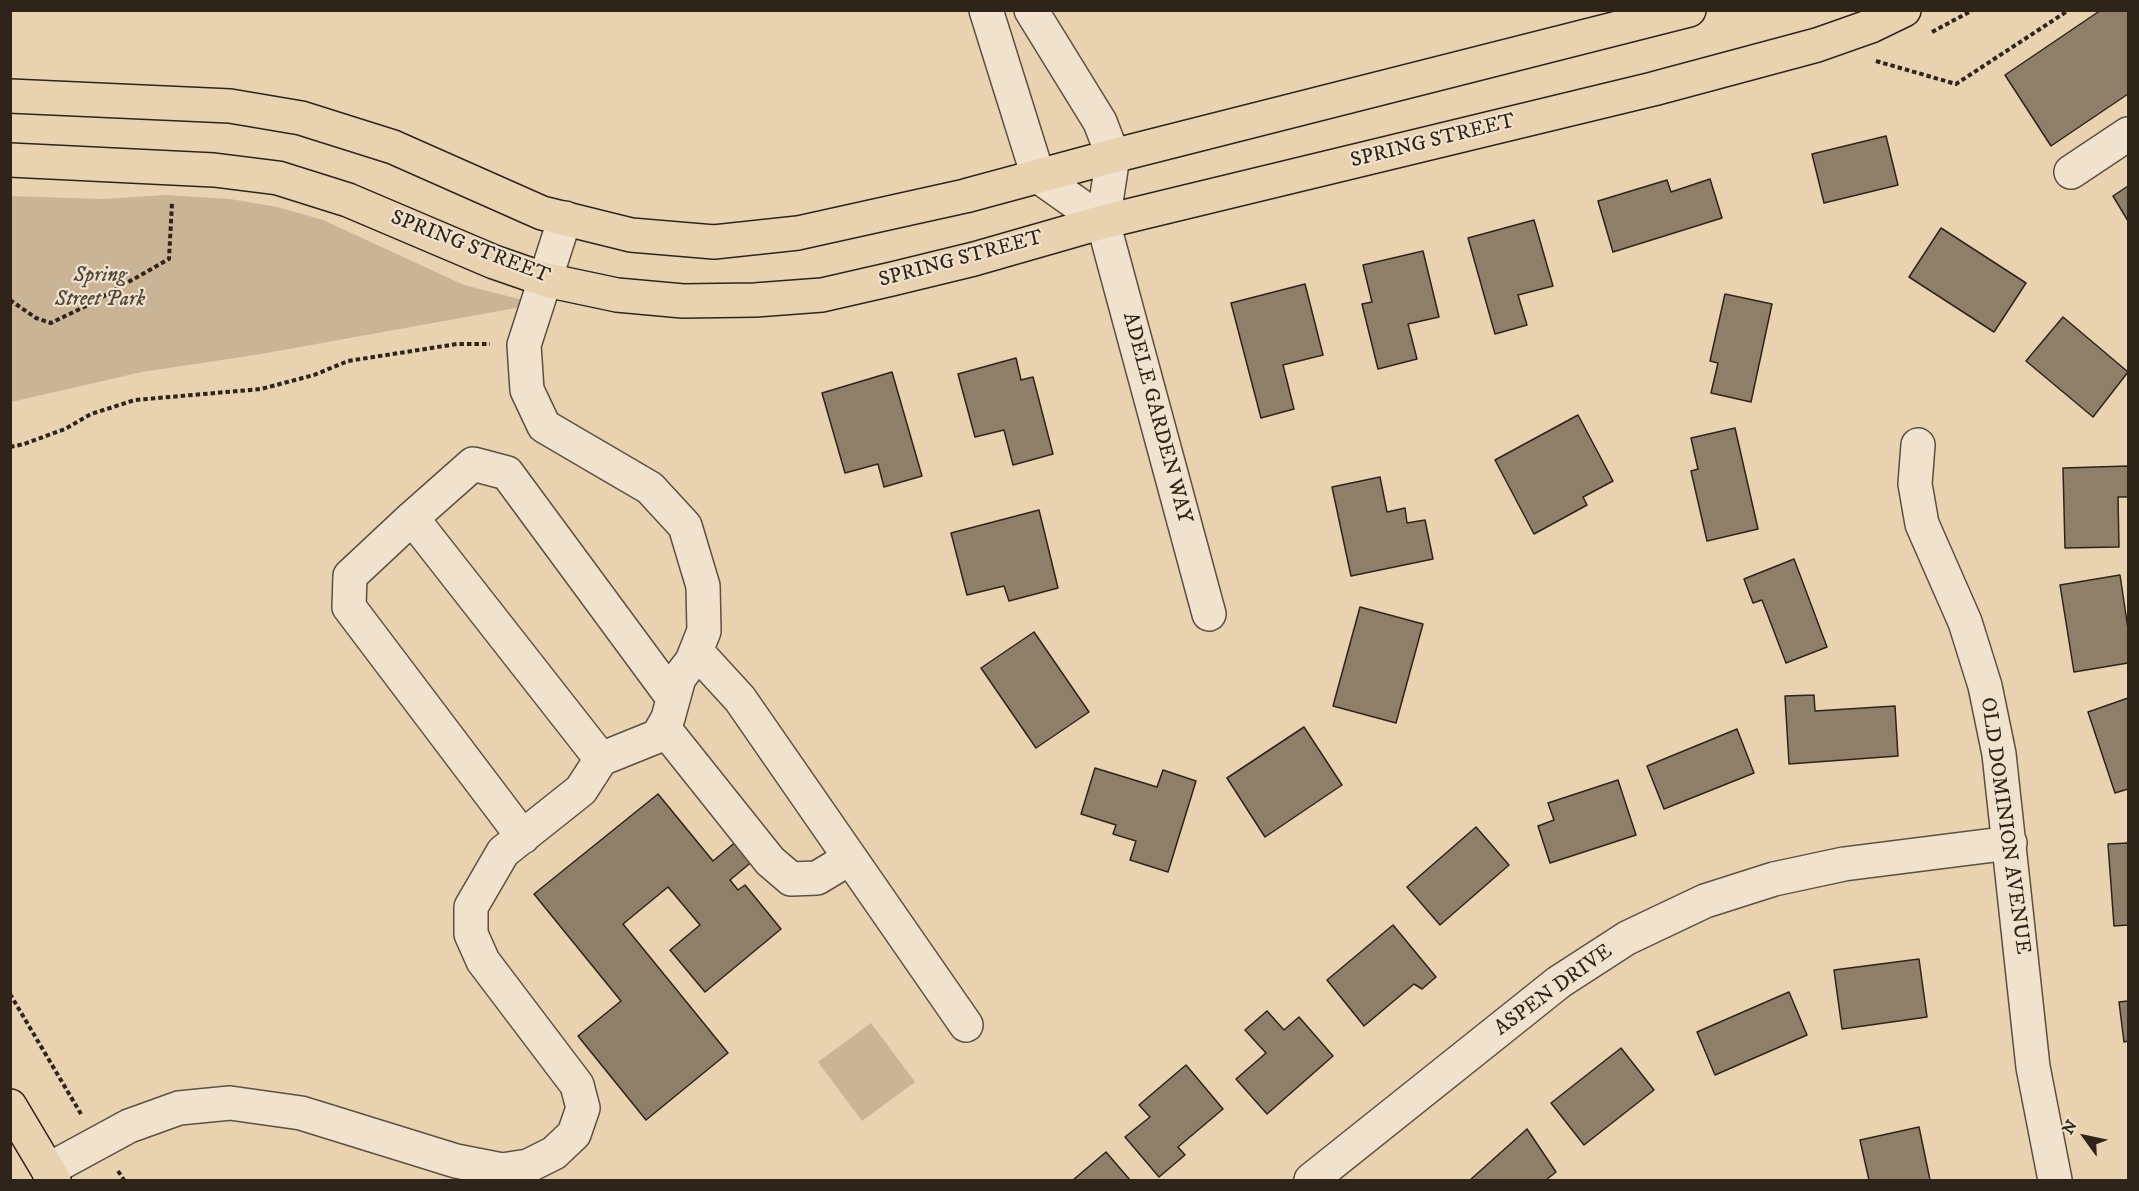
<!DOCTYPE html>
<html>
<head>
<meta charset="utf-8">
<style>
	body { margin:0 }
	#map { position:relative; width:2139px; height:1191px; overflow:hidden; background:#e8d2b0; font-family:"IM FELL DW Pica",serif }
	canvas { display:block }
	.frame { position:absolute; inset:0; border:12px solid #2f241a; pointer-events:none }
	.north { position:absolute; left:2055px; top:1107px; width:60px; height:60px; -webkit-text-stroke:4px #f0e2cc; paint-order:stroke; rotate:303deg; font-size:16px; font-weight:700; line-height:24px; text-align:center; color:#2f241a }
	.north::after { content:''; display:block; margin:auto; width:21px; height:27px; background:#2f241a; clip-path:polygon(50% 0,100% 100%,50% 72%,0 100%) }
</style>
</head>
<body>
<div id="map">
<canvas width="2139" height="1191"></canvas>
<div class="frame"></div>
<div class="north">N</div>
</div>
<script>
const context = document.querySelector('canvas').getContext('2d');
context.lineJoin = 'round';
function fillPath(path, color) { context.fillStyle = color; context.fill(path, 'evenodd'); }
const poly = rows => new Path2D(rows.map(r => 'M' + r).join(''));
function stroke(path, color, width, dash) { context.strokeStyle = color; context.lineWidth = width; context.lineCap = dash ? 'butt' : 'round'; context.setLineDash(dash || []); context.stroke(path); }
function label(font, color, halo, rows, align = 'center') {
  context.font = font + ' "IM FELL DW Pica",serif'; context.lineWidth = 4.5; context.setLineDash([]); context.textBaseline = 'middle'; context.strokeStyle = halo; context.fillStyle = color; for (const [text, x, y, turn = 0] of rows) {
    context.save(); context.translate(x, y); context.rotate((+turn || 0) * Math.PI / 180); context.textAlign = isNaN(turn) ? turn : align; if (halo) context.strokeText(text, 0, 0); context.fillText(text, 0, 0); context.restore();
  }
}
const green = poly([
	[166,195,230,199,277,207,323,220,464,285,538,304,261,354,142,372,11,402,10,196,103,199],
	[871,1023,915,1082,862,1121,818,1062]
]);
const building = poly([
	[2101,10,2128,10,2128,94,2051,146,2005,75,2101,10],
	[1886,136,1898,185,1824,203,1812,154,1886,136],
	[1710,179,1722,218,1613,252,1598,201,1667,180,1671,192,1710,179],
	[2128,186,2128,221,2113,196,2128,186],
	[1534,220,1553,286,1518,295,1527,325,1495,334,1468,238,1534,220],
	[1941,228,2026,283,1994,332,1909,277,1941,228],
	[1423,251,1439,317,1408,324,1417,359,1378,369,1362,304,1372,302,1363,265,1423,251],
	[1305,284,1323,355,1283,365,1294,409,1261,418,1231,303,1305,284],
	[1725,294,1772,304,1751,402,1711,393,1718,363,1710,361,1725,294],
	[2063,317,2128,372,2093,417,2026,361,2063,317],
	[1016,358,1021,380,1033,377,1053,454,1013,465,1004,430,975,437,958,374,1016,358],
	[892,372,922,476,884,487,878,464,845,473,822,393,892,372],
	[1578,415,1613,481,1583,497,1587,505,1534,534,1495,460,1578,415],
	[1735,428,1758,529,1707,541,1691,471,1698,469,1691,438,1735,428],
	[2128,466,2128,497,2118,497,2119,547,2065,548,2063,468,2128,466],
	[1380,477,1387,512,1405,508,1407,523,1425,520,1433,559,1351,576,1332,487,1380,477],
	[1039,510,1058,588,1009,601,1004,586,967,595,951,533,1039,510],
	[1794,559,1827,647,1786,663,1762,600,1753,603,1744,579,1794,559],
	[2120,575,2128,629,2128,663,2074,672,2060,585,2120,575],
	[1360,607,1423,624,1396,723,1333,706,1360,607],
	[1034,632,1089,712,1036,748,981,668,1034,632],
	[1814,695,1815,711,1895,706,1898,756,1789,764,1785,696,1814,695],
	[2128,698,2128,789,2115,793,2088,712,2128,698],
	[1304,727,1342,785,1265,837,1227,778,1304,727],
	[1737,729,1754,773,1664,809,1647,766,1737,729],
	[1095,768,1157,787,1163,770,1196,781,1168,872,1130,860,1136,841,1113,834,1116,825,1081,814,1095,768],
	[1618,780,1636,835,1550,863,1538,826,1554,820,1548,803,1618,780],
	[658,794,713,861,744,835,760,855,730,880,738,890,745,885,781,929,705,992,670,950,700,925,668,887,623,924,728,1053,646,1120,578,1036,621,1001,534,894,658,794],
	[1476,827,1509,865,1440,925,1407,887,1476,827],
	[2128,843,2128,925,2114,926,2108,844,2128,843],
	[1393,925,1436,977,1422,989,1414,984,1364,1026,1327,980,1393,925],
	[1919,959,1927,1017,1842,1029,1834,970,1919,959],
	[1789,992,1807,1035,1715,1075,1697,1032,1789,992],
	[2128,1001,2128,1041,2124,1042,2119,1002,2128,1001],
	[1267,1011,1284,1030,1299,1017,1333,1056,1267,1114,1236,1079,1266,1053,1245,1030,1267,1011],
	[1621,1048,1654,1090,1584,1145,1551,1103,1621,1048],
	[1186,1065,1223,1109,1178,1147,1185,1155,1159,1177,1125,1137,1150,1117,1139,1105,1186,1065],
	[1919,1127,1930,1180,1869,1180,1860,1140,1919,1127],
	[1527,1129,1556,1172,1546,1180,1470,1180,1527,1129],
	[1106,1152,1130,1180,1073,1180,1106,1152]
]);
const path = poly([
	[1932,32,1973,10],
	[1876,61,1956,84,2069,10],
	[10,300,36,318,51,323,88,305,169,259,172,203],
	[10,447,24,444,65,429,91,414,135,400,261,389,314,375,348,361,457,344,490,344],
	[10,994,81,1114],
	[118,1171,124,1180]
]);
const minor = poly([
	[986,10,1038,176,1103,222],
	[1031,10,1100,122,1113,156,1103,222,1209,614],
	[2071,172,2128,134],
	[1918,445,1915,484,1922,524,1965,622,1985,686,1999,754,2033,1067,2055,1180],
	[412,518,601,759],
	[696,651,740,699,966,1025],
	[663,727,770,861,791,879,817,878,850,858],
	[523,837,349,607,350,576,412,518,473,464,507,473,673,698],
	[48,1170,129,1126,179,1108,230,1103,301,1113,456,1161,502,1170,528,1166,554,1153,574,1134,583,1108,577,1085,483,961,471,934,471,907,503,852,581,790,601,759,658,736,668,718,679,678,692,661,704,631,703,586,685,526,650,488,544,426,527,390,524,345,565,218],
	[1311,1180,1559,982,1627,938,1705,901,1774,879,1844,864,2010,843]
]);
const major = poly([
	[10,96,230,106,301,118,393,147,542,213,631,235,714,242,798,233,965,196,1113,156,1689,10],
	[10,160,214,170,278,178,348,200,494,262,546,280,617,295,683,301,755,300,822,295,892,279,974,259,1103,222,1653,89,1817,45,1871,26,1904,10],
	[10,1106,54,1180]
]);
const streetNames = [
	["SPRING STREET",1433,142,-14],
	["SPRING STREET",470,248,21],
	["SPRING STREET",961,260,-15],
	["ADELE GARDEN WAY",1156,418,75],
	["OLD DOMINION AVENUE",2004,826,82],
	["ASPEN DRIVE",1554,991,-36]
];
const parkNames = [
	["Spring",100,277],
	["Street Park",100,301]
];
fillPath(green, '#c9b496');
fillPath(building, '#8f7e68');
stroke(building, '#2f241a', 1.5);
stroke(minor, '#5d5040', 36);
stroke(major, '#2f241a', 36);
stroke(path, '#2f241a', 4, [4.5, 3]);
stroke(minor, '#f0e2cc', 33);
stroke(major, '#e8d2b0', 33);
label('21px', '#2f241a', '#f0e2cc', streetNames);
label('italic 21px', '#564839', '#f0e2cc', parkNames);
</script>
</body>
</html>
